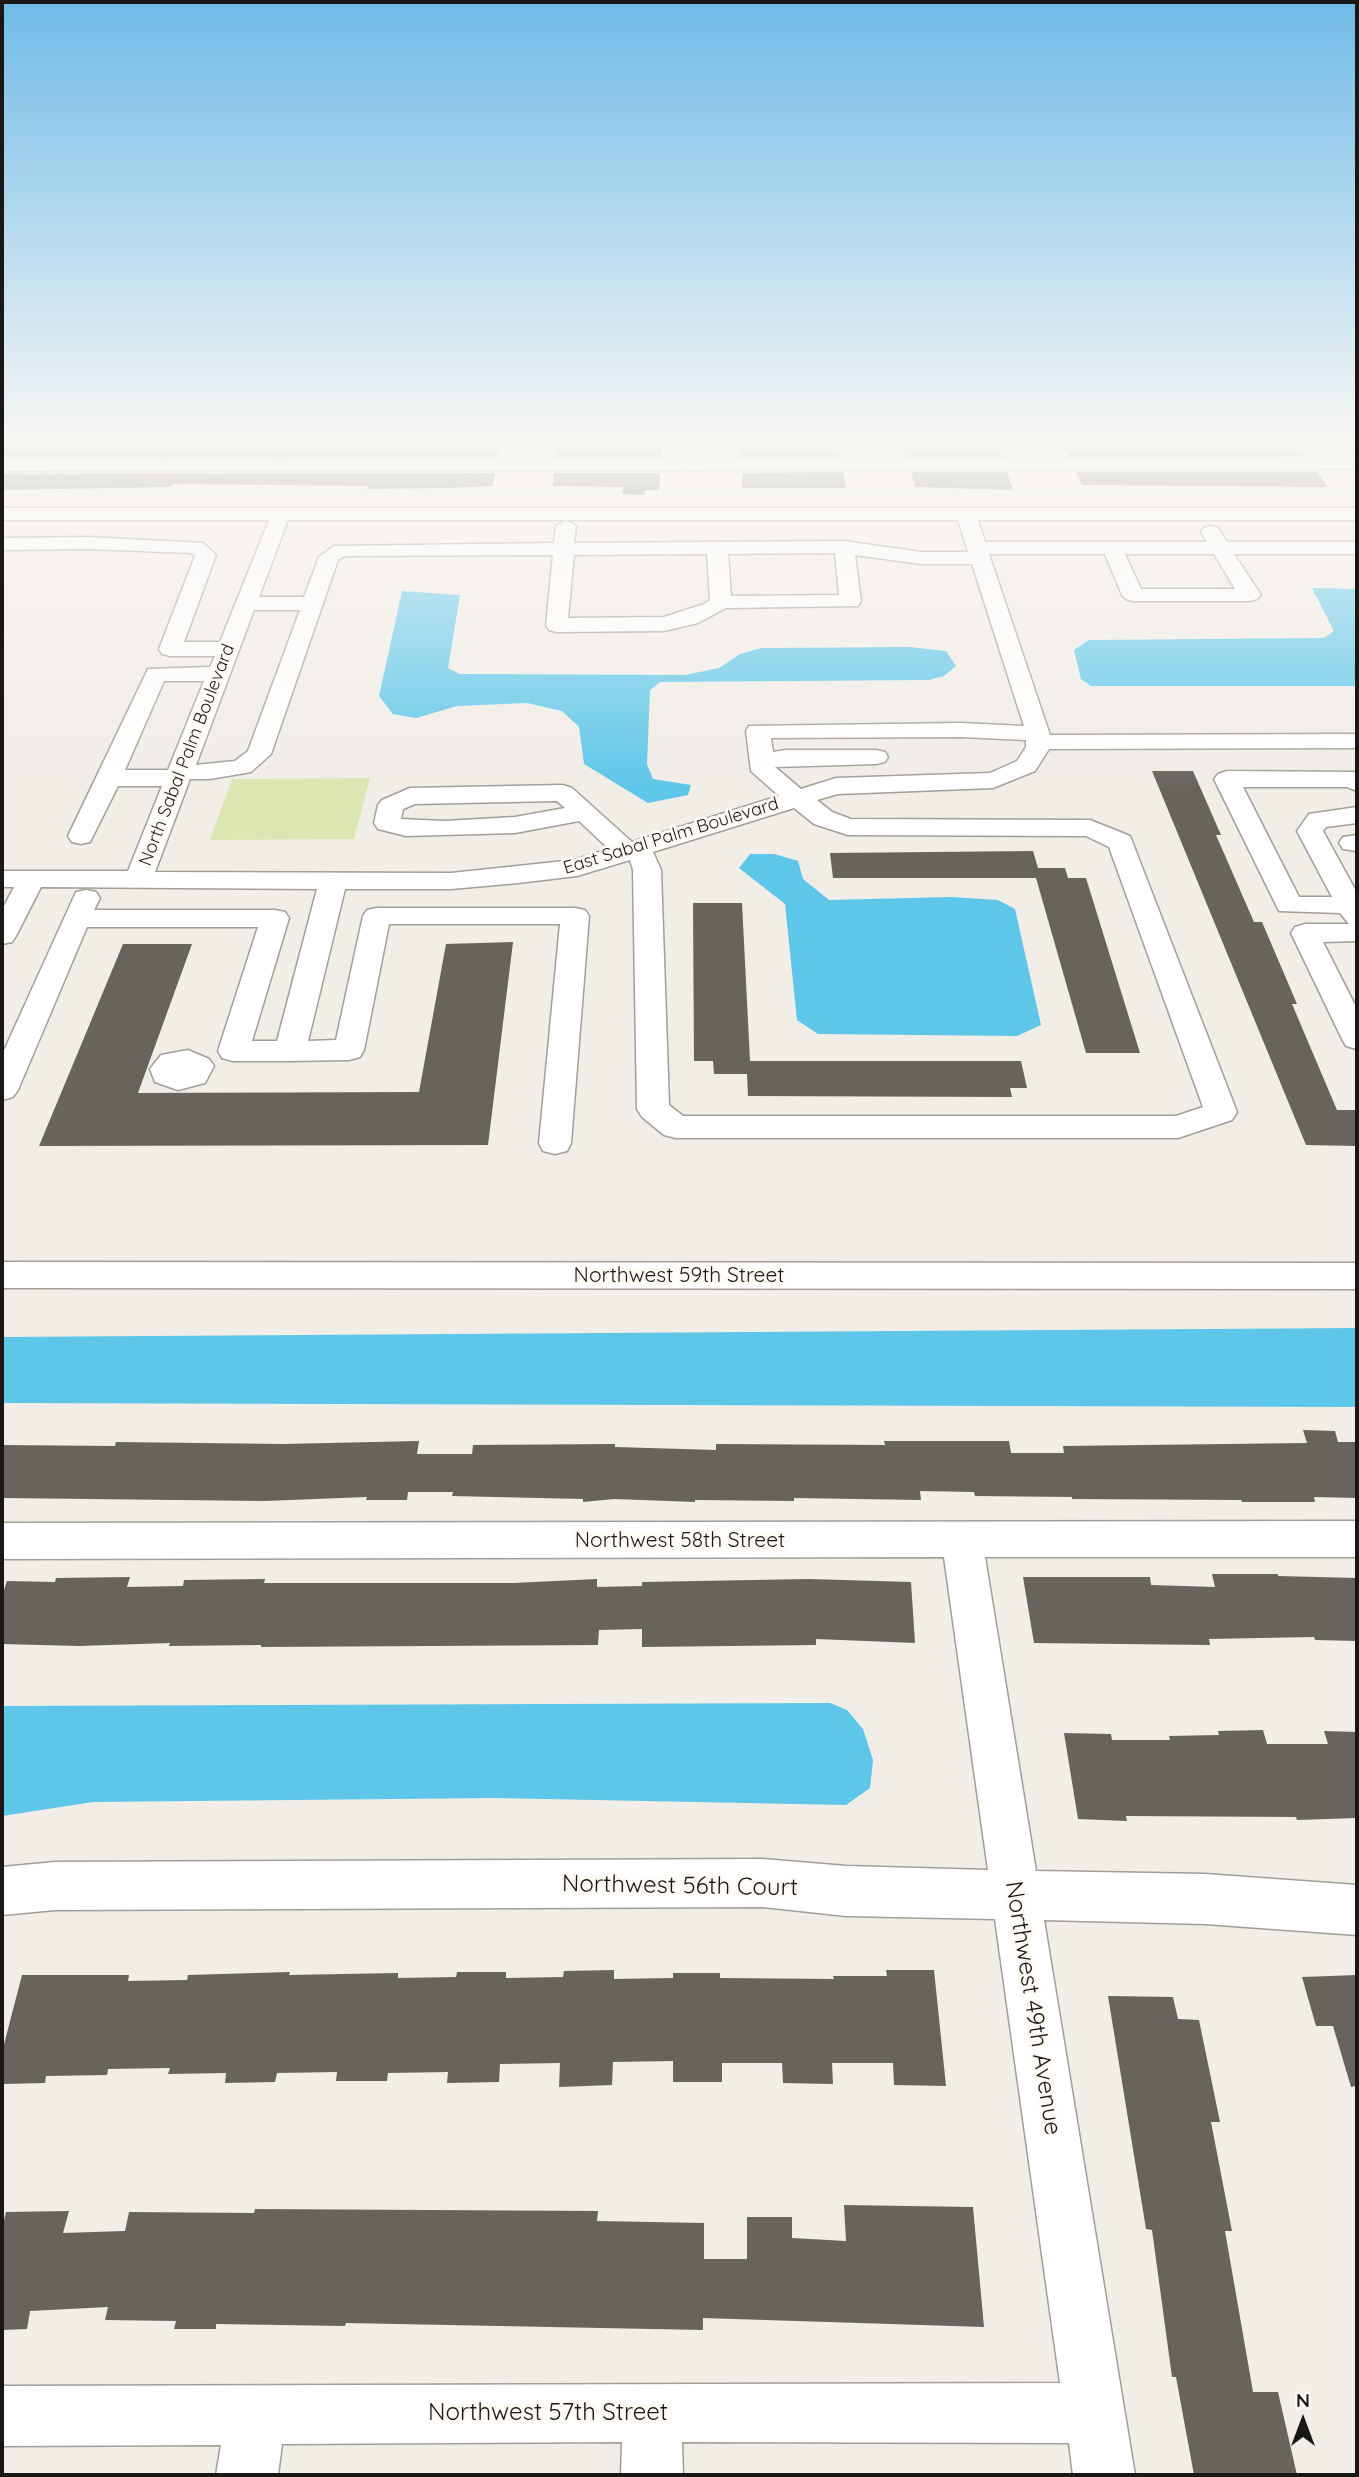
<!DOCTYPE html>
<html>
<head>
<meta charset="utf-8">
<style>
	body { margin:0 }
	#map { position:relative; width:1359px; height:2477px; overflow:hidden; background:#f1ede7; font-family:Quicksand,sans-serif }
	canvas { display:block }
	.frame { position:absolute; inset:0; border:4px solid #1a1816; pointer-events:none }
	.north { position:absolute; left:1268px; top:2386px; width:70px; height:70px; -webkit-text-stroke:5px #fffbf4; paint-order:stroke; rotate:0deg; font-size:19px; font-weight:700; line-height:28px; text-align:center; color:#1a1816 }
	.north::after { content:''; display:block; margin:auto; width:24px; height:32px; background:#1a1816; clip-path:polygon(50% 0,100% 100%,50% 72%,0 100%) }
</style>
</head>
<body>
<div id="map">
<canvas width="1359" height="2477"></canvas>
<div class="frame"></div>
<div class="north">N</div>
</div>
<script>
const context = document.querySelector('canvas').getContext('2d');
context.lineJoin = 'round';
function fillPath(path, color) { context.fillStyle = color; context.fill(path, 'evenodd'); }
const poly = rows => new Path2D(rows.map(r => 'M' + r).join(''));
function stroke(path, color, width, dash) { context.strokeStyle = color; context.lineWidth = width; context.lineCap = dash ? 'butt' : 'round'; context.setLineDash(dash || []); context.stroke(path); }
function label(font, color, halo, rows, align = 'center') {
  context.font = font + ' Quicksand,sans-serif'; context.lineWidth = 6; context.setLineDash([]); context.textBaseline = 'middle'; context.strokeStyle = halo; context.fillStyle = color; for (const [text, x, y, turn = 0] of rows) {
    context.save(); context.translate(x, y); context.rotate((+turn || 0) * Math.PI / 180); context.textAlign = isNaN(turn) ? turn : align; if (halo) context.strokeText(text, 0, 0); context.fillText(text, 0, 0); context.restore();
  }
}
const green = poly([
	[370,778,354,839,210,840,232,779]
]);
const water = poly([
	[1312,588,1357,589,1357,686,1091,686,1081,679,1074,650,1089,640,1324,638,1334,631],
	[402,591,460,595,448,668,460,674,685,675,719,668,740,654,761,648,910,647,946,651,956,666,944,676,929,680,660,682,650,690,647,764,653,779,691,785,688,795,648,803,584,764,579,727,562,711,527,703,457,706,416,718,393,714,379,696],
	[750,854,774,854,798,861,803,879,829,900,951,897,998,900,1015,909,1041,1025,1017,1036,818,1034,797,1020,785,904,739,868],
	[1357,1328,1357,1407,2,1403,2,1337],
	[830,1703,847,1710,863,1729,873,1760,870,1788,846,1805,494,1798,93,1802,2,1816,2,1706]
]);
const building = poly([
	[493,443,492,446,500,446,498,457,2,457,2,445],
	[557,443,662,443,661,457,556,457],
	[741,443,836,443,840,457,741,457],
	[901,443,998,443,1002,457,906,457],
	[1061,443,1297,444,1306,456,1068,457],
	[843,472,846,488,742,488,742,473],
	[911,472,1007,472,1013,490,915,487],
	[1076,472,1317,472,1328,487,1082,485],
	[495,473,493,486,446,488,366,489,368,486,173,484,171,487,2,490,2,474],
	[554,473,660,473,659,490,645,490,645,495,622,494,623,487,553,486],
	[1152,771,1193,771,1221,835,1216,835,1254,922,1262,922,1297,1004,1292,1004,1337,1110,1357,1110,1357,1146,1306,1145],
	[1033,851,1038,868,1065,868,1068,878,1086,878,1140,1053,1086,1053,1036,878,833,878,830,853],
	[693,903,742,903,750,1061,1021,1061,1027,1088,1010,1088,1012,1097,748,1096,747,1074,714,1074,713,1061,694,1061],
	[513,942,488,1145,39,1146,123,944,192,944,138,1093,419,1092,446,944],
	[1303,1430,1335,1431,1338,1442,1357,1442,1357,1498,1314,1497,1315,1502,1242,1502,1241,1500,1072,1499,1072,1497,975,1496,974,1492,920,1491,921,1500,794,1498,794,1501,695,1500,695,1502,614,1499,583,1502,583,1499,452,1496,453,1492,408,1492,407,1500,366,1500,367,1497,264,1501,2,1498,2,1445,115,1446,116,1442,283,1444,419,1441,417,1454,472,1454,473,1445,615,1444,615,1447,716,1450,716,1444,885,1445,884,1441,1009,1441,1011,1453,1064,1453,1063,1446,1307,1443],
	[1212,1574,1278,1574,1278,1576,1357,1578,1357,1641,1315,1640,1314,1637,1209,1639,1210,1645,1034,1643,1023,1577,1150,1577,1151,1585,1215,1587],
	[130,1577,127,1587,183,1586,184,1580,265,1579,264,1583,513,1583,597,1579,597,1587,642,1586,642,1582,809,1579,911,1582,915,1643,816,1639,816,1645,642,1647,642,1629,599,1630,598,1645,261,1647,261,1645,169,1646,170,1643,79,1646,2,1644,2,1596,7,1581,55,1582,56,1578],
	[1263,1730,1267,1744,1328,1744,1324,1731,1357,1732,1357,1818,1297,1820,1296,1817,1126,1816,1127,1821,1078,1819,1064,1733,1111,1734,1112,1740,1170,1740,1169,1736,1219,1735,1218,1731],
	[614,1970,614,1979,673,1978,673,1973,720,1973,720,1978,834,1979,833,1976,887,1976,886,1970,934,1970,946,2086,894,2085,893,2063,832,2063,833,2084,783,2083,782,2063,722,2063,722,2082,673,2082,673,2061,613,2062,612,2085,559,2087,560,2063,500,2064,499,2082,447,2083,448,2072,388,2073,387,2081,336,2081,337,2072,277,2073,275,2082,225,2083,226,2073,168,2074,170,2068,108,2069,107,2075,46,2076,45,2083,2,2084,2,2052,22,1975,129,1975,128,1981,187,1980,188,1975,290,1972,289,1975,398,1973,398,1978,456,1977,457,1972,506,1972,506,1978,563,1977,564,1971],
	[1357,1975,1357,2086,1351,2087,1333,2026,1316,2026,1302,1977],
	[1108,1996,1173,1997,1178,2019,1199,2020,1220,2122,1211,2122,1232,2231,1225,2231,1253,2392,1278,2392,1297,2475,1194,2475,1176,2377,1172,2377,1152,2230,1146,2229],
	[844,2205,973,2207,984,2327,703,2318,703,2330,346,2323,345,2326,216,2324,216,2329,174,2329,176,2321,105,2320,108,2307,30,2311,27,2329,2,2330,2,2229,6,2212,69,2211,63,2233,125,2231,129,2212,254,2213,255,2209,598,2211,597,2221,704,2223,704,2259,747,2259,747,2217,792,2217,792,2238,846,2241]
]);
const minor = poly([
	[1357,459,1357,469,2,471,2,460,1357,459],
	[2,508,1357,508,1357,520,978,520,985,542,1207,542,1201,532,1204,528,1211,526,1218,528,1227,542,1357,542,1357,554,1234,554,1261,595,1257,599,1250,601,1133,601,1126,599,1122,595,1105,554,989,554,1050,735,1357,734,1357,748,1049,749,1035,771,993,788,838,794,817,800,832,812,851,819,1090,820,1130,836,1237,1112,1232,1120,1178,1138,676,1138,664,1135,642,1117,637,1109,633,870,630,860,577,876,518,883,451,889,345,889,308,1041,336,1040,363,916,367,910,377,908,575,908,585,910,589,916,571,1143,567,1151,555,1154,543,1151,539,1143,560,924,389,924,364,1050,360,1057,349,1060,290,1061,233,1061,222,1058,218,1051,258,927,87,927,18,1090,13,1097,2,1100,2,1055,76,892,86,890,96,892,100,898,94,910,275,910,285,912,289,918,252,1041,277,1041,317,889,41,887,16,936,12,942,2,944,2,910,14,887,2,887,2,871,128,871,162,786,118,786,90,842,81,844,72,842,68,836,148,669,210,667,215,656,170,656,162,654,159,649,195,556,191,553,89,549,2,550,2,538,89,537,203,543,216,555,184,642,220,642,269,520,2,520,2,508],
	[288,520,958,520,968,552,921,552,844,541,574,543,576,526,566,520,556,526,554,543,334,546,319,557,304,597,259,597,288,520],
	[835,553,839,595,731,596,728,554,835,553],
	[707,554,710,600,704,604,664,617,568,618,574,555,707,554],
	[1125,554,1214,554,1235,589,1141,589,1125,554],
	[553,555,546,625,549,630,557,632,664,631,698,623,726,608,858,606,861,601,855,555,921,564,972,564,1024,726,961,723,749,726,746,731,751,771,779,796,632,842,572,788,563,785,410,788,382,800,378,805,374,823,378,829,406,836,515,833,579,821,609,849,574,860,451,873,155,872,190,779,210,779,251,772,271,754,338,560,345,556,553,555],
	[254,610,300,610,248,751,235,761,196,765,254,610],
	[164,681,204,681,168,770,125,770,164,681],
	[961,737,1026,740,1026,747,1017,761,990,773,836,778,801,789,775,767,876,764,885,762,888,757,885,752,876,750,786,750,773,752,771,738,961,737],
	[557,801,565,808,515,817,444,821,401,819,403,809,415,804,557,801],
	[794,808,814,824,848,835,1086,836,1109,847,1203,1107,1176,1116,683,1116,669,1105,661,870,653,852,794,808],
	[1227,771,1357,772,1357,791,1347,787,1243,787,1299,897,1332,897,1297,831,1309,814,1357,807,1357,823,1326,827,1323,831,1357,893,1357,941,1323,942,1357,1009,1357,1049,1346,1046,1342,1039,1291,933,1295,927,1305,924,1349,924,1340,913,1279,911,1214,779,1218,774,1227,771],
	[1357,835,1357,851,1343,849,1339,843,1343,837,1357,835],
	[188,1050,209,1059,214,1066,205,1083,178,1090,155,1082,150,1069,161,1055,188,1050],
	[2,1262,1357,1263,1357,1289,2,1288,2,1262],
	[1357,1521,1357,1557,985,1557,1036,1871,1205,1874,1357,1885,1357,1935,1205,1924,1044,1920,1135,2475,1073,2475,1069,2443,682,2442,683,2475,621,2475,622,2442,282,2444,278,2475,216,2475,221,2445,2,2446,2,2386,1060,2383,995,1919,846,1916,763,1907,55,1910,2,1915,2,1867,55,1862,763,1859,846,1866,988,1870,944,1557,2,1559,2,1523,1357,1521]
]);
const farStreetnames = [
	["North Sabal Palm Boulevard",187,755,-69],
	["East Sabal Palm Boulevard",671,836,-17]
];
const streetNames = [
	["Northwest 59th Street",679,1276],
	["Northwest 58th Street",680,1541]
];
const nearStreetnames = [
	["Northwest 56th Court",680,1886,1],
	["Northwest 49th Avenue",1033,2008,81],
	["Northwest 57th Street",548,2413]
];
fillPath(green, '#dce6b3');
fillPath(water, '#5dc6e9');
fillPath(building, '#67645e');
stroke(minor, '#a29e98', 3);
fillPath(minor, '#fff');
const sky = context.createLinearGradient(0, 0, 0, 790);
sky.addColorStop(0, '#70bbe8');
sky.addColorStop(0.56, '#f9f7f4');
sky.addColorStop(1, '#f9f7f400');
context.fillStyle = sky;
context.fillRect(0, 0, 1359, 790);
label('18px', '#1a1816', '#fffbf4', farStreetnames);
label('21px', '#1a1816', '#fffbf4', streetNames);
label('24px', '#1a1816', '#fffbf4', nearStreetnames);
</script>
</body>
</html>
